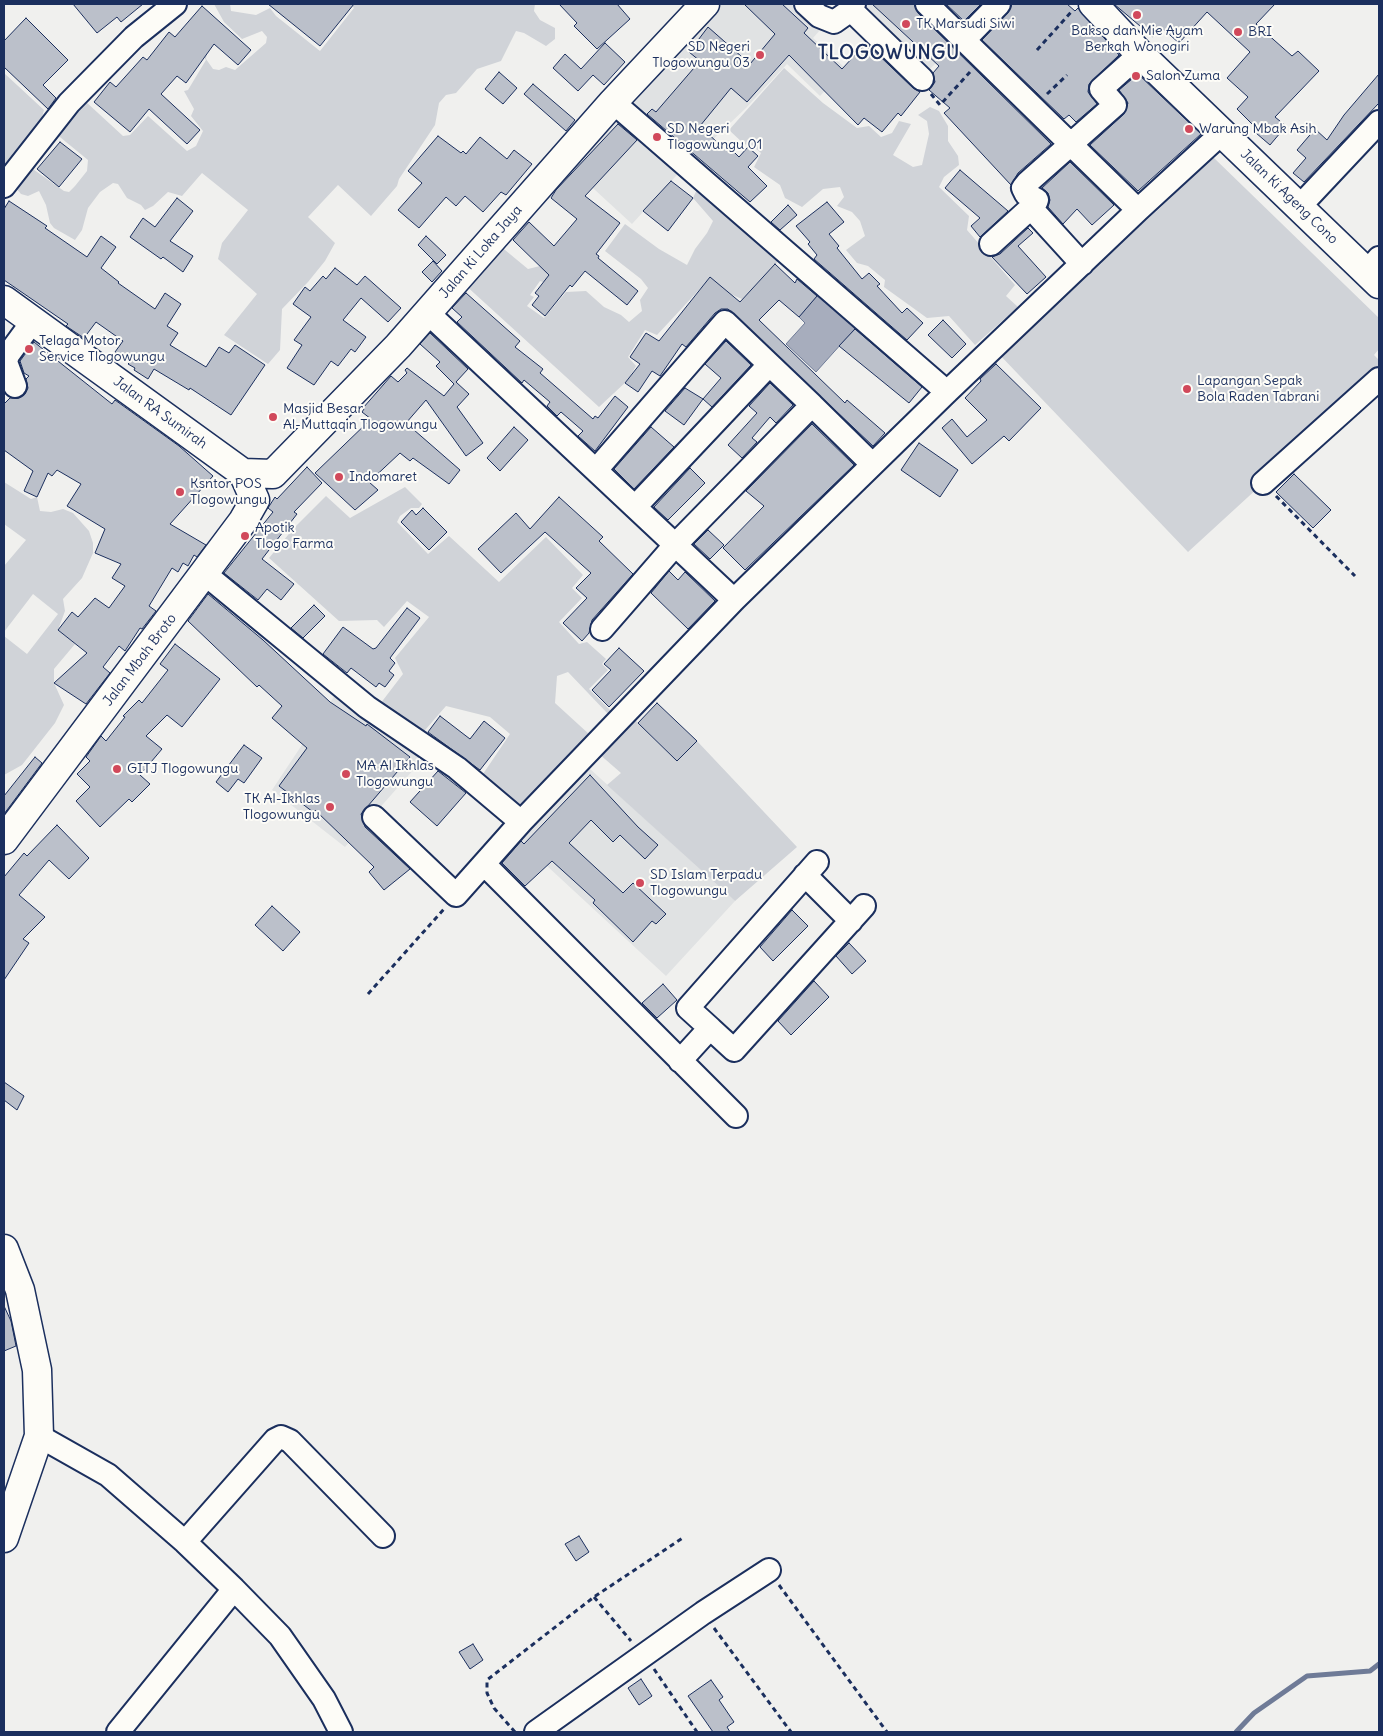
<!DOCTYPE html>
<html>
<head>
<meta charset="utf-8">
<style>
	body { margin:0 }
	#map { position:relative; width:1383px; height:1736px; overflow:hidden; background:#f0f0ee; font-family:Delius,sans-serif }
	canvas { display:block }
	.frame { position:absolute; inset:0; border:5px solid #1b2f5e; pointer-events:none }
</style>
</head>
<body>
<div id="map">
<canvas width="1383" height="1736"></canvas>
<div class="frame"></div>
</div>
<script>
const context = document.querySelector('canvas').getContext('2d');
context.lineJoin = 'round';
function fillPath(path, color) { context.fillStyle = color; context.fill(path, 'evenodd'); }
const poly = rows => new Path2D(rows.map(r => 'M' + r).join(''));
function stroke(path, color, width, dash) { context.strokeStyle = color; context.lineWidth = width; context.lineCap = dash ? 'butt' : 'round'; context.setLineDash(dash || []); context.stroke(path); }
function label(font, color, halo, rows, align = 'center') {
  context.font = font + ' Delius,sans-serif'; context.lineWidth = 4; context.setLineDash([]); context.textBaseline = 'middle'; context.strokeStyle = halo; context.fillStyle = color; for (const [text, x, y, turn = 0] of rows) {
    context.save(); context.translate(x, y); context.rotate((+turn || 0) * Math.PI / 180); context.textAlign = isNaN(turn) ? turn : align; if (halo) context.strokeText(text, 0, 0); context.fillText(text, 0, 0); context.restore();
  }
}
const built = poly([
	[719,4,794,4,821,29,813,38,846,69,820,96,787,64,746,108,686,165,632,224,570,167],
	[857,4,918,4,958,41,926,73],
	[339,689,423,759,345,847,272,790],
	[589,768,735,901,666,976,520,841]
]);
const green = poly([
	[214,4,230,4,231,11,256,15,270,8,276,16,320,51,354,8,350,4,535,4,534,11,540,20,555,28,555,39,546,46,524,33,516,31,501,61,477,69,456,93,446,95,439,103,435,125,399,179,397,186,371,216,338,185,308,217,335,243,325,261,308,282,282,309,280,350,268,364,224,335,257,294,218,259,222,243,248,210,202,173,182,196,168,192,153,206,145,210,141,205,127,198,118,184,113,183,100,192,88,208,82,230,75,240,54,228,50,223,46,205,39,191,28,196,21,194,15,187,30,167,64,191,69,192,75,186,87,171,88,160,55,133,85,101,123,136,130,135,148,116,187,151,196,146,203,131,191,116,194,109,184,91,188,90,206,60,203,55,207,48,206,59,213,69,219,70,226,67,235,70,266,43,267,37,262,31,242,39,224,22],
	[784,68,823,103,857,128,869,126,881,137,892,133,899,121,911,124,893,155,913,167,922,165,929,134,927,121,918,115,930,107,939,111,948,126,948,141,958,156,959,165,944,177,939,187,969,216,967,230,1015,285,1006,296,1018,307,975,345,949,316,927,318,884,287,885,280,868,266,857,263,846,250,865,236,860,221,852,212,837,206,844,197,840,187,823,189,802,207,785,198,780,185,754,167,761,153,753,146,744,144,729,130],
	[4,73,44,110,40,124,4,167],
	[1213,157,1379,318,1379,349,1374,355,1379,360,1379,377,1188,552,997,352,1159,209],
	[700,183,784,255,742,299,730,294,710,278,657,335,645,330,628,357,636,366,628,380,599,407,463,283,499,245,528,269,544,265,556,265,546,283,540,281,530,295,534,297,527,306,544,318,566,292,586,291,604,307,621,315,629,322,642,311,640,300,648,288,641,279,605,251,625,224,659,249,687,265,695,249,707,233,713,221,693,198],
	[4,482,31,499,37,497,40,511,51,512,63,509,73,513,89,531,93,543,93,553,82,578,63,599,65,611,58,630,75,644,54,669,54,683,64,705,55,723,22,765,4,775,4,636,27,654,58,614,33,594,4,632,4,566,26,540,4,524],
	[405,487,422,504,419,508,411,508,400,516,397,522,428,554,449,536,499,582,546,537,583,575,572,588,582,598,559,622,579,644,587,642,606,659,602,664,608,670,589,689,612,712,609,715,568,672,557,676,555,703,590,735,517,812,481,777,510,734,490,717,446,706,419,737,377,708,403,674,395,658,429,617,407,601,384,627,377,620,339,621,269,558,293,529,326,496,350,518],
	[631,716,677,761,697,741,797,847,735,901,607,785,621,773,598,753]
]);
const water = poly([
	[823,289,860,323,816,372,786,344,805,323,799,317,823,289]
]);
const stream = poly([
	[1236,1732,1254,1713,1307,1676,1370,1671,1379,1664]
]);
const building = poly([
	[73,4,143,4,121,22,117,17,97,33,73,4],
	[268,4,354,4,320,46,268,4],
	[559,4,617,4,630,19,597,49,574,26,577,23,559,4],
	[744,4,782,4,808,28,804,33,842,69,866,43,913,88,920,92,901,116,898,113,882,132,864,118,858,125,789,55,747,102,731,88,700,126,720,145,723,141,739,157,748,147,758,156,748,167,767,186,750,202,647,114,652,109,656,112,700,61,689,52,708,27,750,64,775,34,744,4],
	[872,4,914,4,918,13,1051,144,1018,173,1011,185,944,113,950,108,929,90,935,82,933,73,939,66,872,4],
	[946,4,981,4,964,21,946,4],
	[1012,4,1067,4,1075,11,1078,8,1119,55,1089,84,1088,92,1097,104,1076,122,1069,115,1064,119,982,40,1008,13,1012,4],
	[1114,4,1275,4,1256,24,1292,56,1298,51,1319,71,1275,117,1286,126,1270,145,1256,133,1258,130,1237,109,1248,97,1227,78,1250,52,1207,12,1179,43,1161,27,1153,37,1114,4],
	[202,6,251,50,238,65,214,44,186,83,177,76,161,94,200,130,187,144,149,109,130,132,94,102,110,82,116,87,143,57,147,60,169,32,175,37,202,6],
	[26,18,68,60,43,85,56,98,48,109,4,67,4,41,26,18],
	[605,43,625,62,604,85,593,75,578,91,553,68,565,54,581,69,605,43],
	[499,72,517,88,503,104,485,89,499,72],
	[1138,74,1201,134,1138,191,1090,145,1124,114,1128,103,1119,90,1138,74],
	[1379,74,1379,106,1378,104,1304,182,1293,173,1306,158,1297,150,1315,129,1327,140,1344,115,1379,74],
	[533,84,575,120,566,131,524,94,533,84],
	[618,124,637,140,585,196,620,223,596,254,599,256,598,258,638,291,627,305,585,271,572,287,570,285,545,316,532,305,539,296,535,293,549,275,513,240,529,222,554,246,577,219,551,198,556,190,618,124],
	[438,136,461,153,463,151,466,154,480,137,507,159,514,150,532,164,506,195,501,192,483,212,465,196,456,206,446,197,419,228,398,210,422,183,408,171,438,136],
	[60,142,82,159,59,187,37,169,60,142],
	[1070,162,1114,205,1092,225,1077,209,1063,224,1048,207,1050,200,1048,193,1042,188,1070,162],
	[960,170,1008,211,980,237,971,226,980,218,945,188,960,170],
	[671,181,693,198,668,231,643,211,671,181],
	[177,198,193,211,170,241,193,256,183,272,163,257,161,259,130,237,143,218,155,227,177,198],
	[9,201,47,226,45,228,87,257,101,236,116,247,101,268,119,282,118,283,155,309,165,293,181,304,167,326,178,333,170,345,206,367,219,347,229,353,235,345,265,365,231,415,190,388,189,390,154,369,148,379,134,370,135,368,128,364,130,362,115,352,123,341,96,322,84,338,66,326,68,324,4,280,4,209,9,201],
	[827,202,844,222,829,234,839,246,837,248,862,279,869,273,880,284,877,286,902,313,907,308,923,323,907,340,814,259,817,255,808,244,810,242,796,226,827,202],
	[788,205,797,215,780,230,771,222,788,205],
	[1028,228,1033,233,1018,246,1046,277,1027,294,992,257,1000,254,1028,228],
	[426,236,446,255,437,264,418,245,426,236],
	[433,261,442,271,432,282,422,272,433,261],
	[775,264,795,283,797,279,817,296,799,317,779,300,759,320,845,403,847,400,885,433,873,446,728,309,721,309,715,313,686,347,682,344,660,376,652,371,638,392,625,383,640,364,630,357,646,333,659,341,710,277,740,302,775,264],
	[335,268,357,285,365,276,401,308,388,322,361,298,343,320,366,337,355,352,351,349,338,366,331,361,314,385,287,368,302,345,294,340,311,317,293,304,305,287,310,291,323,276,326,279,335,268],
	[466,293,520,341,515,347,543,369,540,373,593,419,595,416,598,418,615,396,628,407,595,451,578,436,583,431,561,412,557,416,547,406,550,402,524,380,522,383,457,322,462,317,452,308,466,293],
	[943,320,966,344,952,358,928,335,943,320],
	[855,329,922,387,909,403,839,346,855,329],
	[430,333,468,369,456,382,469,394,457,407,483,443,466,456,426,400,406,423,460,470,449,484,413,458,410,461,400,453,369,482,378,490,355,510,315,473,371,419,362,412,364,409,363,408,391,376,398,382,407,373,405,370,407,368,444,396,454,384,436,366,440,362,420,344,430,333],
	[726,341,751,365,712,407,703,399,721,378,705,364,726,341],
	[34,342,112,404,115,400,179,446,213,476,170,524,206,545,197,557,194,555,188,566,183,563,178,572,172,568,149,606,156,611,142,629,140,628,125,651,119,646,103,667,110,673,86,704,54,683,87,653,58,630,72,612,78,617,95,598,109,608,125,586,112,578,121,564,95,553,105,529,67,506,81,484,57,470,52,476,48,473,37,497,24,491,33,471,4,450,4,404,10,398,19,398,25,394,28,388,26,379,29,376,24,373,20,361,34,342],
	[996,364,1041,408,1009,441,1004,436,972,464,942,428,952,419,967,437,987,420,965,398,981,381,980,379,996,364],
	[770,383,793,405,776,423,770,417,752,438,757,442,742,458,728,445,757,413,749,406,770,383],
	[685,388,703,399,684,425,665,411,685,388],
	[812,424,854,465,745,570,723,548,764,506,746,491,812,424],
	[514,427,528,440,500,471,487,458,514,427],
	[651,427,674,447,634,489,614,469,651,427],
	[919,443,958,470,940,497,901,470,919,443],
	[307,467,322,483,294,512,297,514,262,559,294,584,281,600,267,589,258,600,224,573,273,512,268,508,275,497,277,499,307,467],
	[690,468,705,483,668,520,654,507,690,468],
	[1294,474,1331,510,1313,528,1276,492,1294,474],
	[559,497,603,537,599,541,633,574,592,620,589,633,582,641,563,623,587,598,576,588,591,573,545,532,501,573,478,549,516,513,530,529,559,497],
	[423,508,447,532,429,550,401,522,412,510,416,515,423,508],
	[708,530,724,545,710,559,694,544,708,530],
	[669,571,678,580,685,572,715,601,688,629,651,593,669,571],
	[208,594,263,640,330,702,366,726,367,724,410,757,361,814,365,827,410,869,384,890,369,872,374,867,315,810,313,812,279,786,307,748,272,718,282,706,259,685,257,687,188,621,208,594],
	[314,605,325,616,303,638,291,628,314,605],
	[407,608,420,618,390,658,395,663,389,671,394,675,385,687,379,683,376,687,351,668,347,673,323,654,343,627,373,649,376,648,407,608],
	[175,644,220,679,182,727,167,715,146,736,162,749,140,775,150,784,132,802,129,799,100,827,76,801,90,787,77,774,90,761,86,757,101,736,106,741,125,717,123,716,139,700,142,703,168,670,160,664,175,644],
	[619,648,644,671,609,707,592,690,611,670,604,664,619,648],
	[657,703,697,741,677,761,638,723,657,703],
	[440,716,470,739,484,721,505,738,480,770,428,732,440,716],
	[244,745,262,758,244,783,238,779,228,792,216,782,244,745],
	[35,757,42,763,4,814,4,796,35,757],
	[438,771,466,793,437,826,410,802,438,771],
	[590,775,638,827,658,845,645,859,620,835,613,842,591,820,569,843,623,893,633,883,666,914,656,924,652,921,633,942,593,903,595,900,552,861,525,886,502,863,521,841,524,844,590,775],
	[57,825,89,858,69,879,49,860,19,895,45,917,23,939,29,943,4,980,4,877,24,853,27,856,57,825],
	[272,906,300,932,283,951,255,925,272,906],
	[792,910,808,926,773,961,760,947,792,910],
	[849,943,866,961,852,974,836,956,849,943],
	[814,981,829,997,791,1035,778,1021,814,981],
	[663,984,677,1000,657,1018,642,1003,663,984],
	[4,1082,24,1096,17,1110,4,1100,4,1082],
	[4,1306,11,1321,16,1346,4,1351,4,1306],
	[579,1536,589,1552,576,1561,565,1544,579,1536],
	[473,1644,483,1660,470,1669,459,1652,473,1644],
	[641,1679,652,1696,639,1705,628,1688,641,1679],
	[711,1680,723,1697,719,1700,734,1722,727,1727,730,1732,713,1732,688,1696,711,1680]
]);
const path = poly([
	[1037,50,1073,10],
	[931,94,940,105,970,72],
	[1047,94,1067,75],
	[1276,496,1355,576],
	[368,994,444,909],
	[779,1585,887,1732],
	[594,1597,631,1641],
	[714,1628,791,1732],
	[654,1669,697,1732],
	[515,1732,494,1708,487,1693,487,1680,594,1597,684,1537]
]);
const minor = poly([
	[806,4,819,16,834,22,851,10,854,4],
	[927,4,1138,210],
	[851,10,922,79],
	[964,40,999,4],
	[613,102,947,392],
	[4,186,69,103,134,37,175,4],
	[1300,206,1379,122],
	[1031,208,1082,264],
	[991,244,1035,204,1037,200,1026,194,1023,188,1027,183,1115,105,1101,89,1140,54],
	[1367,272,1379,258],
	[428,313,734,600],
	[15,386,6,362,8,355,33,321],
	[596,470,725,322,812,405],
	[1263,483,1379,379],
	[635,507,769,365],
	[205,574,367,707,457,768,521,822],
	[602,629,676,544,812,405,872,464],
	[374,817,456,895,521,822,734,600,947,392,1138,210,1222,133],
	[484,864,736,1116],
	[805,875,851,921],
	[710,1028,734,1050,864,906],
	[680,1061,710,1028,688,1008,817,862],
	[39,1436,108,1475,185,1542,234,1589,280,1636,324,1699,341,1732],
	[185,1542,275,1440,281,1437,290,1441,383,1536],
	[118,1732,234,1589],
	[536,1732,703,1613,769,1570]
]);
const major = poly([
	[1093,4,1140,54,1379,284],
	[4,300,243,473],
	[243,473,273,474,398,346,613,102,705,4],
	[4,840,243,521,255,500,243,473],
	[4,1249,20,1290,37,1370,39,1436,4,1538]
]);
const markers = [
	[1137,15,5,"#d1495b"],
	[906,24,5,"#d1495b"],
	[1238,32,5,"#d1495b"],
	[760,55,5,"#d1495b"],
	[1136,76,5,"#d1495b"],
	[1189,129,5,"#d1495b"],
	[657,137,5,"#d1495b"],
	[29,349,5,"#d1495b"],
	[1187,389,5,"#d1495b"],
	[273,417,5,"#d1495b"],
	[339,477,5,"#d1495b"],
	[180,492,5,"#d1495b"],
	[245,536,5,"#d1495b"],
	[117,769,5,"#d1495b"],
	[346,774,5,"#d1495b"],
	[330,807,5,"#d1495b"],
	[640,883,5,"#d1495b"]
];
const poiNames = [
	["TK Marsudi Siwi",916,24],
	["Bakso dan Mie Ayam",1137,31,"center"],
	["Berkah Wonogiri",1137,47,"center"],
	["BRI",1248,32],
	["SD Negeri",750,47,"right"],
	["Tlogowungu 03",750,63,"right"],
	["Salon Zuma",1146,76],
	["SD Negeri",667,129],
	["Tlogowungu 01",667,145],
	["Warung Mbak Asih",1199,129],
	["Telaga Motor",39,341],
	["Service Tlogowungu",39,357],
	["Lapangan Sepak",1197,381],
	["Bola Raden Tabrani",1197,397],
	["Masjid Besar",283,409],
	["Al-Muttaqin Tlogowungu",283,425],
	["Indomaret",349,477],
	["Ksntor POS",190,484],
	["Tlogowungu",190,500],
	["Apotik",255,528],
	["Tlogo Farma",255,544],
	["MA Al Ikhlas",356,766],
	["Tlogowungu",356,782],
	["GITJ Tlogowungu",127,769],
	["TK Al-Ikhlas",320,799,"right"],
	["Tlogowungu",320,815,"right"],
	["SD Islam Terpadu",650,875],
	["Tlogowungu",650,891]
];
const streetNames = [
	["Jalan Ki Ageng Cono",1289,197,44],
	["Jalan Ki Loka Jaya",481,252,-49],
	["Jalan RA Sumirah",160,413,36],
	["Jalan Mbah Broto",140,660,-53]
];
const districtNames = [
	["TLOGOWUNGU",889,54]
];
fillPath(built, '#e0e2e3');
fillPath(green, '#d0d3d8');
fillPath(water, '#a7adbd');
stroke(water, '#6f7b97', 1);
stroke(stream, '#6f7b97', 5);
fillPath(building, '#bbc0ca');
stroke(building, '#1b2f5e', 1);
stroke(minor, '#1b2f5e', 26);
stroke(major, '#1b2f5e', 31);
stroke(path, '#1b2f5e', 3, [5, 4]);
stroke(minor, '#fdfcf7', 22);
stroke(major, '#fdfcf7', 28);
for (const [x, y, r, color] of markers) { const dot = new Path2D(); dot.arc(x, y, r, 0, 2 * Math.PI); context.fillStyle = color; context.fill(dot); stroke(dot, '#fdfcf7', 2); }
label('14px', '#1b2f5e', '#fdfcf7', poiNames, 'left');
label('14px', '#1b2f5e', '#fdfcf7', streetNames);
context.letterSpacing = '1px';
label('bold 19px', '#1b2f5e', '#fdfcf7', districtNames);
context.letterSpacing = '0px';
</script>
</body>
</html>
